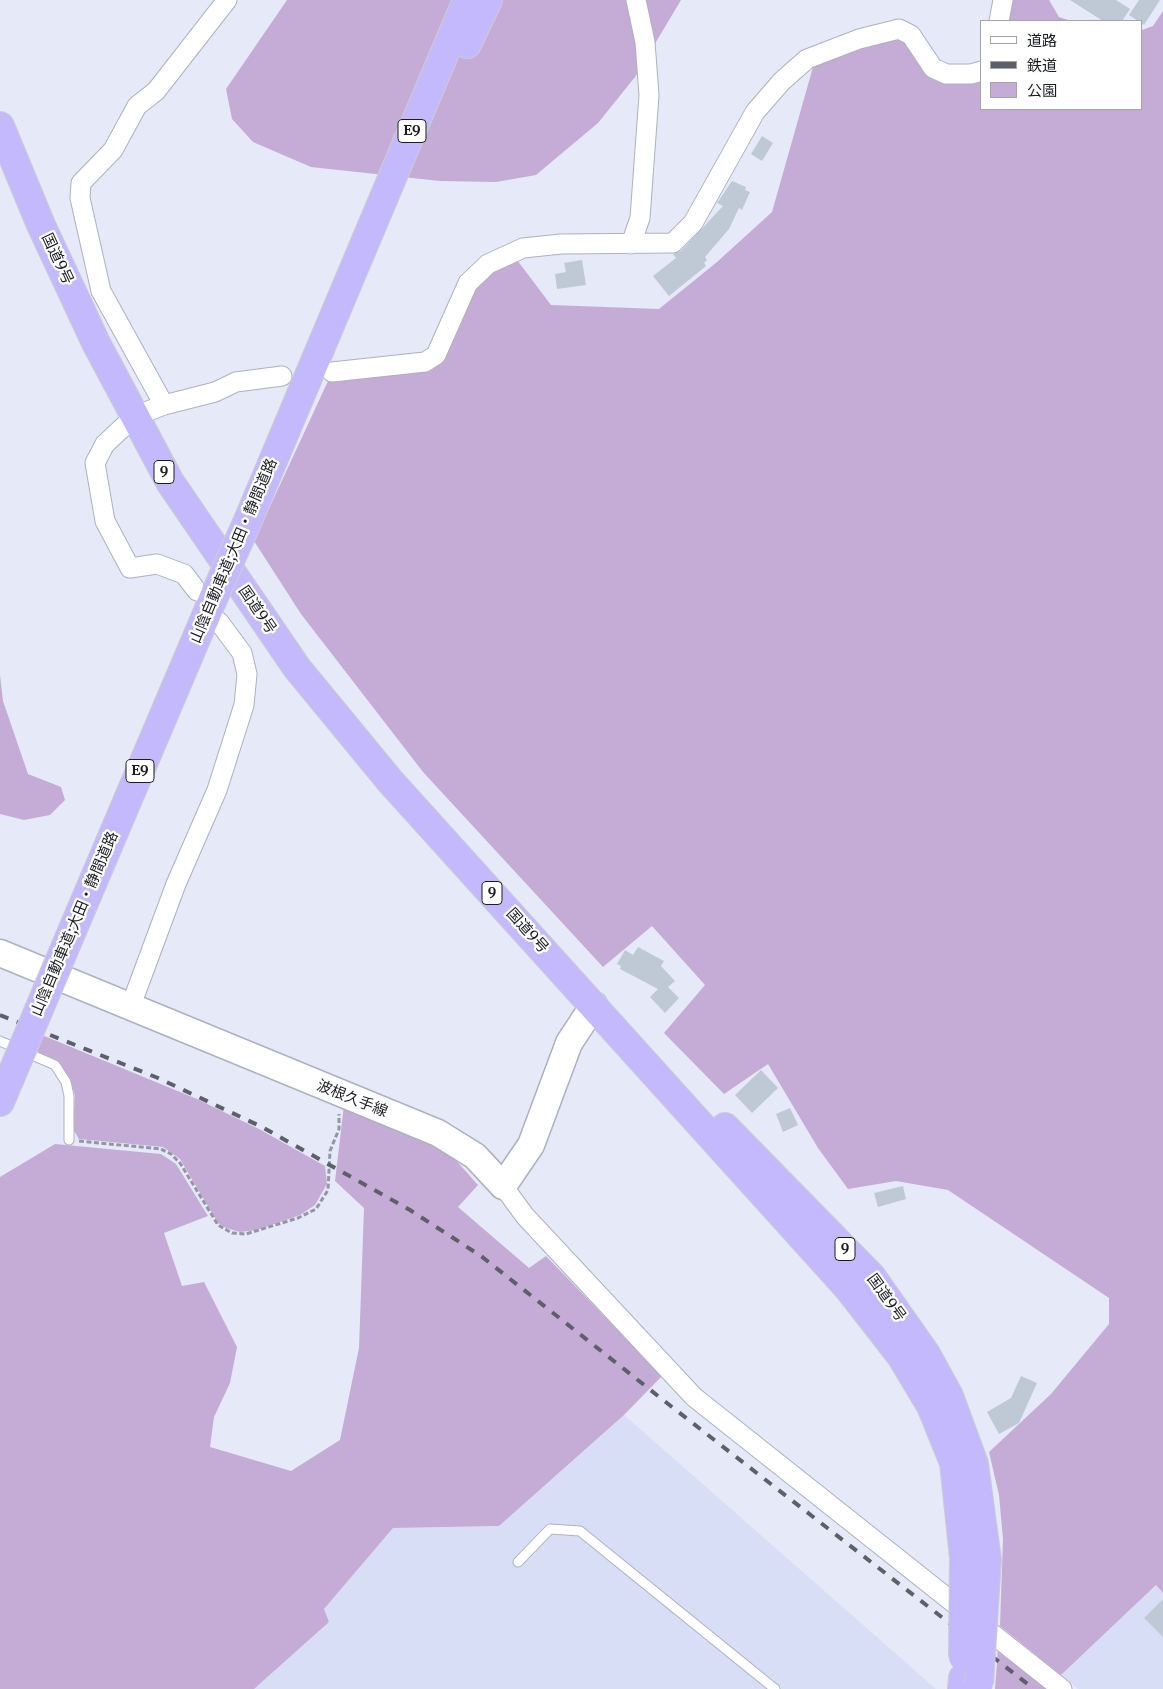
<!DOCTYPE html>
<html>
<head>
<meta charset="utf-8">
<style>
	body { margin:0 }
	#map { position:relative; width:1163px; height:1689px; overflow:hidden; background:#e5e9f8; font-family:Merriweather,"Noto Sans JP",serif }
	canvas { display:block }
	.legend { position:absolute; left:980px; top:20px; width:162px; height:90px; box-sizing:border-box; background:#fff; border:1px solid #a3a4a6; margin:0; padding:6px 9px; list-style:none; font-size:15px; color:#1a1c21 }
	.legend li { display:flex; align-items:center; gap:10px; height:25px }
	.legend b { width:25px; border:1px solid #a3a4a6 }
</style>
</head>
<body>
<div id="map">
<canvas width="1163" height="1689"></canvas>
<ul class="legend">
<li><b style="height:6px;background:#fff"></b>道路</li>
<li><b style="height:6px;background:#5d6068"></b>鉄道</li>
<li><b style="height:14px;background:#c5acd6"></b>公園</li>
</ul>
</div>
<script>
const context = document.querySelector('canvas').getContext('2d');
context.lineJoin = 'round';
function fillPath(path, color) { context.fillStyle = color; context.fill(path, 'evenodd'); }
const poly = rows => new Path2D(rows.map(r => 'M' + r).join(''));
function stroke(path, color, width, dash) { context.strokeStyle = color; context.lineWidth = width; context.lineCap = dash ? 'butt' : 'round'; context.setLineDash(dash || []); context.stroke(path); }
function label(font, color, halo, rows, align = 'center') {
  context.font = font + ' Merriweather,"Noto Sans JP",serif'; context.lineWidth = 4.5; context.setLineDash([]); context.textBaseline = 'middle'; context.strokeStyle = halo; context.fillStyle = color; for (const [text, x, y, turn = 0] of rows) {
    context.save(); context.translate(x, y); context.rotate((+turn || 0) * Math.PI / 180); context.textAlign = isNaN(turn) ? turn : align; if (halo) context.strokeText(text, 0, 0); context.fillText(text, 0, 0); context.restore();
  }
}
const built = poly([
	[624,1415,936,1689,254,1689,329,1622,324,1609,393,1528,499,1526],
	[1156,1585,1163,1593,1163,1689,1078,1689,1061,1675]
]);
const green = poly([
	[287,0,681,0,635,77,598,123,536,175,496,182,440,181,311,167,253,142,232,119,226,89],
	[1008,0,1049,0,1059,17,1071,21,1005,21],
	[1163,11,1163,1593,1156,1585,1061,1675,1000,1626,1003,1539,999,1495,989,1452,1051,1394,1109,1324,1109,1298,948,1190,896,1181,848,1189,818,1148,768,1064,724,1094,664,1033,705,985,652,926,603,967,423,772,301,614,254,541,328,381,419,371,483,272,514,256,551,305,659,309,717,262,772,212,815,60,898,33,929,71,982,73,982,109,1142,109,1142,30,1153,26],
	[0,675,3,701,28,774,61,787,65,800,50,815,24,820,0,814],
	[42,1035,197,1099,259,1129,325,1166,327,1184,315,1205,300,1215,257,1230,240,1232,226,1228,218,1223,180,1159,169,1151,163,1147,79,1139,73,1129,75,1095,71,1082,60,1066,37,1054],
	[344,1105,406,1127,453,1157,478,1185,458,1207,529,1268,546,1256,662,1376,624,1415,499,1526,393,1528,324,1609,329,1622,254,1689,0,1689,0,1177,55,1144,161,1154,176,1164,208,1216,164,1233,182,1286,204,1282,237,1347,230,1383,214,1417,210,1447,291,1471,340,1440,359,1348,364,1208,335,1181],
	[998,1648,1048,1689,995,1689]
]);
const building = poly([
	[1070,0,1116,0,1130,9,1122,21,1103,21],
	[1139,0,1160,0,1144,25,1129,15],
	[762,136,773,143,762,161,751,154],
	[732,181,746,187,745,190,750,192,742,210,739,208,729,229,705,257,707,260,704,263,706,266,669,296,653,276,676,258,673,254,681,251,723,206,717,203],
	[582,260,586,285,557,289,555,274,566,272,564,263],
	[638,947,664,961,661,966,675,981,668,987,679,998,665,1013,650,997,658,989,620,969,621,966,617,964,625,950,633,955],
	[761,1070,778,1088,752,1113,735,1095],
	[790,1108,798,1125,783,1132,776,1114],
	[903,1186,906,1199,878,1207,874,1193],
	[1021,1376,1037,1383,1019,1423,999,1434,987,1412,1011,1398],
	[1163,1599,1163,1637,1144,1618]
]);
const path = poly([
	[79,1141,161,1149,171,1154,180,1163,218,1225,232,1233,246,1234,298,1218,316,1209,328,1190,330,1151,339,1129,339,1114]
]);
const lane = poly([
	[0,1041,55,1065,66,1082,69,1096,69,1140],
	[518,1562,550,1529,580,1531,775,1689]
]);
const street = poly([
	[999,21,1003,0],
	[631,244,640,218,649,95,645,42,636,0],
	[332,372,425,362,436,355,468,283,488,264,523,248,561,244,673,243,693,223,755,112,782,81,807,59,859,39,899,29,911,35,933,68,946,74,971,74,982,71],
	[164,405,101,291,80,198,81,183,113,150,137,106,156,91,227,0],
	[197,591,184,574,157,564,130,568,105,521,95,463,105,444,135,416,164,405,215,392,236,382,282,376],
	[130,1008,176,884,217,790,244,705,247,674,242,653,219,622],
	[503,1186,525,1216,694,1397,1062,1689]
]);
const secondary = poly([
	[0,953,438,1133,475,1156,503,1186,531,1145,569,1043,594,1005]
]);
const highway = poly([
	[467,44,488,0],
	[0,126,41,225,96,343,170,482,297,668,390,781,848,1288,901,1356,931,1406,954,1463,964,1558],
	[246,525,467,0],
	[64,950,216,592],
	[0,1102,11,1076],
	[725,1127,872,1277,926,1354,949,1396,974,1464,987,1560],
	[962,1689,963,1678]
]);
const rail = poly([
	[0,1015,158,1078,262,1127,410,1210,481,1256,672,1407,1034,1689]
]);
const highwayBridge = poly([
	[216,592,246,525],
	[11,1076,64,950],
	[963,1657,964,1558],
	[979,1683,987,1560]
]);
const shields = [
	[412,131,28],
	[164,472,20],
	[140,771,28],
	[492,893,20],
	[845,1249,20]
];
const shieldNames = [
	["E9",412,131],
	["9",164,472],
	["E9",140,771],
	["9",492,893],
	["9",845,1249]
];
const streetNames = [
	["国道9号",57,259,65],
	["山陰自動車道;大田・静間道路",234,551,-67],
	["国道9号",257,610,56],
	["山陰自動車道;大田・静間道路",75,924,-67],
	["国道9号",527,931,48],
	["波根久手線",352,1099,22],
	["国道9号",886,1298,54]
];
fillPath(built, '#d8def5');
fillPath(green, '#c5acd6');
fillPath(building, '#bfc9d6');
stroke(lane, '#adb1bf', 11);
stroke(street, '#adb1bf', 21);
stroke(secondary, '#adb1bf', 29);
stroke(highway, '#cdcdce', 30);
stroke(path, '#9397a2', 3, [5, 2.5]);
stroke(lane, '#fff', 9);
stroke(street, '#fff', 19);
stroke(secondary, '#fff', 26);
stroke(highway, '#c5b9fd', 28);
stroke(rail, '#5d6068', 4, [9, 9]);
stroke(highwayBridge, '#cdcdce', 30, []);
stroke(highwayBridge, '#c5b9fd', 28);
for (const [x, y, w] of shields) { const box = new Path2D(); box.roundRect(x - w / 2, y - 11.5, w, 23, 4); context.fillStyle = '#fff'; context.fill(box); stroke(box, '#1a1c21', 1); }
label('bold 14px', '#1a1c21', null, shieldNames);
label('15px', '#1a1c21', '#fff', streetNames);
</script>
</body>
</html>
